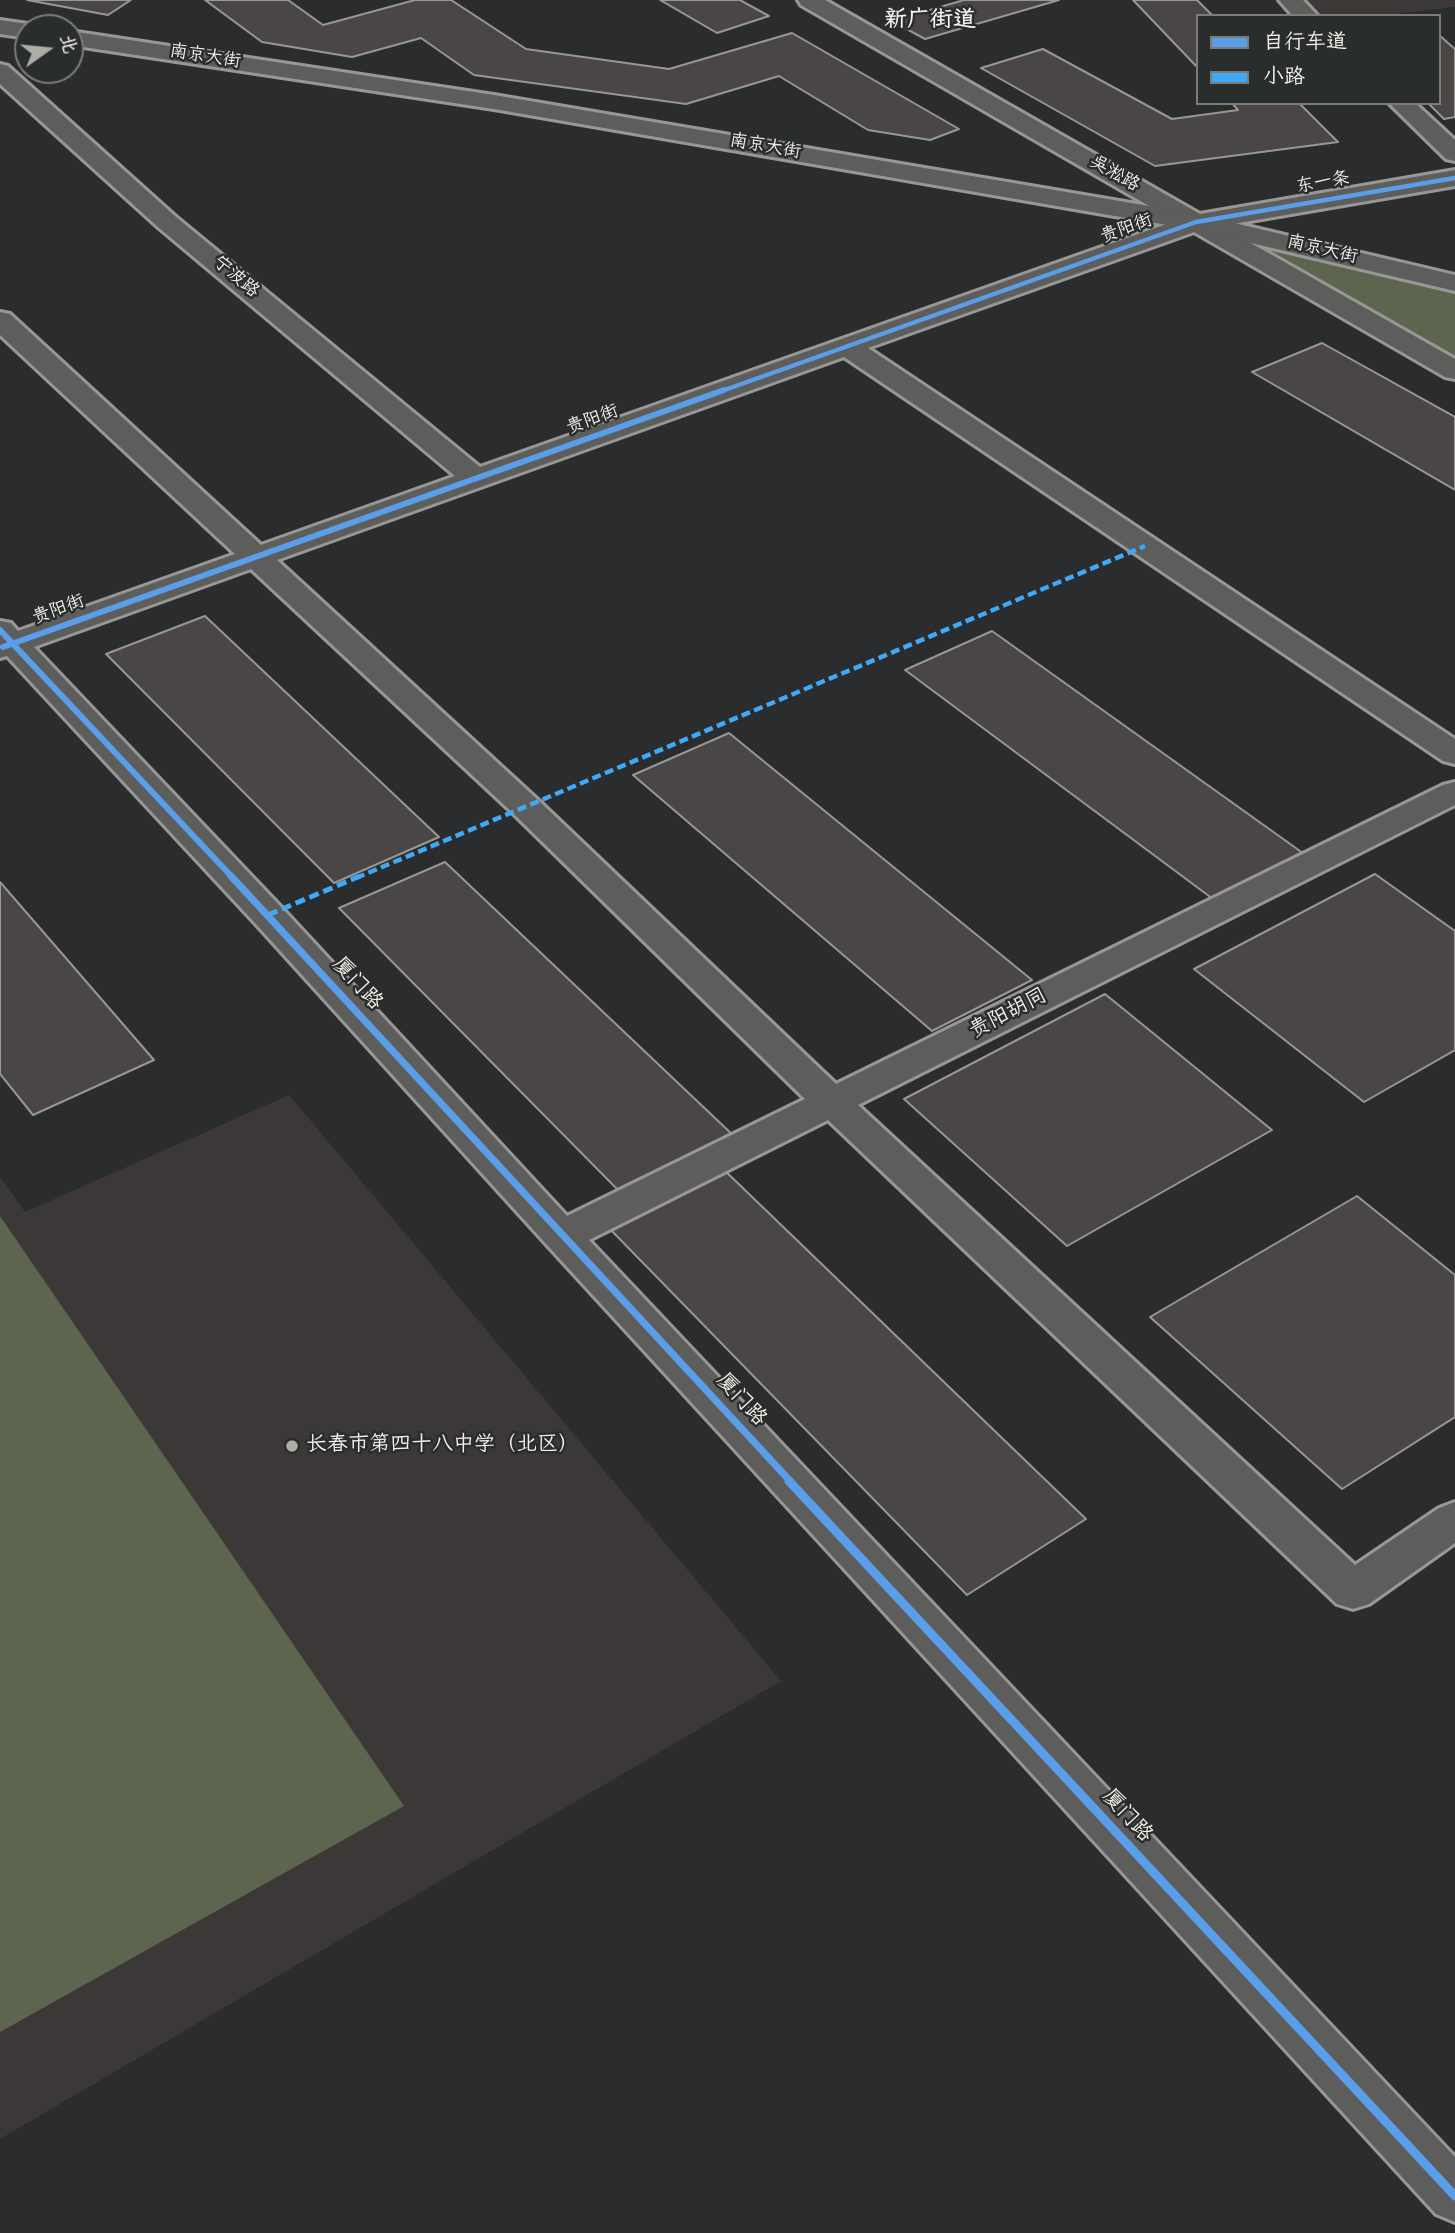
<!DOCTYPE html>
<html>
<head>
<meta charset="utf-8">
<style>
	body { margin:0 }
	#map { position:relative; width:1455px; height:2233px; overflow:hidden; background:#2b2c2d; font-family:Kalam,"LXGW WenKai TC",sans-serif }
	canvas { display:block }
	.legend { position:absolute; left:1196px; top:14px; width:245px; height:91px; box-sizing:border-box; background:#2a2d2e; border:2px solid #7b7b78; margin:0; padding:9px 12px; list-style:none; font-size:21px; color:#f4f1e8 }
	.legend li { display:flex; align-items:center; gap:14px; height:35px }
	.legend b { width:35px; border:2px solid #7b7b78 }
	.north { position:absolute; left:14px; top:14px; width:70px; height:70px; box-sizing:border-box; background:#2a2d2e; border:2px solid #7b7b78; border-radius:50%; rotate:75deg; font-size:19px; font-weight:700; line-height:28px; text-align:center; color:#f4f1e8 }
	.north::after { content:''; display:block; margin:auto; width:24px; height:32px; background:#aeaca7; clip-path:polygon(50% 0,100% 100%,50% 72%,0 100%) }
</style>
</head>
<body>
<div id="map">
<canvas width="1455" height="2233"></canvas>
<ul class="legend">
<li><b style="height:9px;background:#5a9eea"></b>自行车道</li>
<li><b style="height:9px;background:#3fa9f5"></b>小路</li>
</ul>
<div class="north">北</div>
</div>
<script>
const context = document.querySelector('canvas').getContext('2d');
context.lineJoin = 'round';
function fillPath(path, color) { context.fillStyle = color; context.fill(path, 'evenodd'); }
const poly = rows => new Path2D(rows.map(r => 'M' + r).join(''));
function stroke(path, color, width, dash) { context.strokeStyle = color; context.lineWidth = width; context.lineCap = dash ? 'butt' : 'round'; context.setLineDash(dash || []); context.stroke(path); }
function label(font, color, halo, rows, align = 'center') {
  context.font = font + ' Kalam,"LXGW WenKai TC",sans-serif'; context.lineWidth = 5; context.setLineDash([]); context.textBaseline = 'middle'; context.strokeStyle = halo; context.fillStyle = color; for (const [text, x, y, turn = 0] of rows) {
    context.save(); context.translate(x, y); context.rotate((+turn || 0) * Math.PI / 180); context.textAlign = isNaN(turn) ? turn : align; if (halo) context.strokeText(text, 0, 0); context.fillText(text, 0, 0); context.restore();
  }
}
const built = poly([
	[1307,0,1455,0,1455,7,1378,16,1323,16],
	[289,1095,781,1681,0,2139,0,1177,25,1212]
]);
const green = poly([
	[1218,232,1455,291,1455,361],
	[0,1216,404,1806,0,2032]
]);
const building = poly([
	[27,0,131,0,108,15,27,0],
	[205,0,288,0,323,25,415,0,451,0,526,49,669,69,792,33,959,129,930,140,868,130,779,76,686,104,474,75,421,38,352,57,262,42,205,0],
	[660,0,740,0,769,16,717,33,660,0],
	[964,0,1059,0,925,39,892,21,964,0],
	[1133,0,1197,0,1213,16,1198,16,1198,68,1133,0],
	[1439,35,1455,49,1455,117,1444,119,1428,103,1439,103,1439,35],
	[1043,49,1172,119,1238,110,1232,103,1299,103,1338,142,1155,166,981,68,1043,49],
	[1322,343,1455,417,1455,490,1252,372,1322,343],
	[205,616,439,837,334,883,106,654,205,616],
	[992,631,1307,856,1217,902,905,670,992,631],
	[729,733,1032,980,932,1031,633,775,729,733],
	[445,862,735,1137,623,1195,339,908,445,862],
	[1375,874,1455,931,1455,1050,1364,1102,1194,969,1375,874],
	[0,882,154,1060,33,1115,0,1074,0,882],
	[1105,994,1272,1130,1067,1246,904,1099,1105,994],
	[720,1166,1086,1519,967,1595,607,1226,720,1166],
	[1357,1196,1455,1275,1455,1417,1342,1489,1150,1317,1357,1196]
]);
const minor = poly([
	[798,0,825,0,1200,214,1455,170,1455,186,1221,226,1455,359,1455,379,1445,377,1194,232,868,348,1455,739,1455,764,1443,761,844,357,277,560,539,801,836,1084,1443,785,1455,782,1455,805,858,1105,1355,1565,1439,1508,1455,1502,1455,1543,1369,1604,1353,1609,1337,1604,828,1120,589,1240,1455,2157,1455,2222,1436,2214,548,1246,255,923,7,656,0,658,0,621,11,623,18,631,235,554,0,335,0,312,10,314,261,545,455,476,158,227,0,84,0,64,8,66,176,217,480,467,1175,221,801,5,798,0],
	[251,569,515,815,805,1099,567,1216,281,907,34,647,251,569]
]);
const major = poly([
	[1279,0,1303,0,1318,16,1293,16,1279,0],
	[0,20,28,24,38,28,28,28,28,38,0,34,0,20],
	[70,31,494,95,1196,214,1455,275,1455,291,1196,230,494,109,70,45,70,31],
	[1389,103,1415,103,1455,140,1455,161,1446,159,1389,103]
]);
const quietFar1 = poly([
	[356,878,1145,546]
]);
const quiet = poly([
	[268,915,360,876]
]);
const cyclewayFar3 = poly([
	[719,392,1196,222,1455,178]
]);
const cyclewayFar2 = poly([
	[0,630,233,878],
	[3,647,724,390]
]);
const cyclewayFar1 = poly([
	[231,876,791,1482]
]);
const cycleway = poly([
	[789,1481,1455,2196]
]);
const markers = [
	[292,1446,7,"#aeaca7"]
];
const farStreetnames = [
	["南京大街",205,58,9],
	["南京大街",765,148,10],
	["吴淞路",1114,175,30],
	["东一条",1323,184,-10],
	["贵阳街",1127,230,-20],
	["南京大街",1322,251,13],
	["宁波路",235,278,40],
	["贵阳街",593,421,-20],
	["贵阳街",59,611,-20]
];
const streetNames = [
	["厦门路",356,985,47],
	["贵阳胡同",1009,1015,-27],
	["厦门路",740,1401,47],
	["厦门路",1126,1817,47]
];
const poiNames = [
	["长春市第四十八中学（北区）",306,1446]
];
const farDistrictnames = [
	["新广街道",930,22]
];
fillPath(built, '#3b3837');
fillPath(green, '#5d654f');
fillPath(building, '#494645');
stroke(building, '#979796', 2);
stroke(minor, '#979796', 6);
stroke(major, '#979796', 6);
fillPath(minor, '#5d5d5c');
fillPath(major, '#5d5d5c');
stroke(quietFar1, '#3fa9f5', 4.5, [9, 4.5]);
stroke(quiet, '#3fa9f5', 5, [10, 5]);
stroke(cyclewayFar3, '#5a9eea', 4.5);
stroke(cyclewayFar2, '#5a9eea', 6);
stroke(cyclewayFar1, '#5a9eea', 7);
stroke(cycleway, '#5a9eea', 9);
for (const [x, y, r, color] of markers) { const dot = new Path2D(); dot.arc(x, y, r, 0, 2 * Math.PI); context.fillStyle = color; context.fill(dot); stroke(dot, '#2a2d2e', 2.5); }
label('18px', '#f4f1e8', '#2a2d2e', farStreetnames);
label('21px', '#f4f1e8', '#2a2d2e', streetNames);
label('21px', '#f4f1e8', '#2a2d2e', poiNames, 'left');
label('bold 23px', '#f4f1e8', '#2a2d2e', farDistrictnames);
</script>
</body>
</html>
